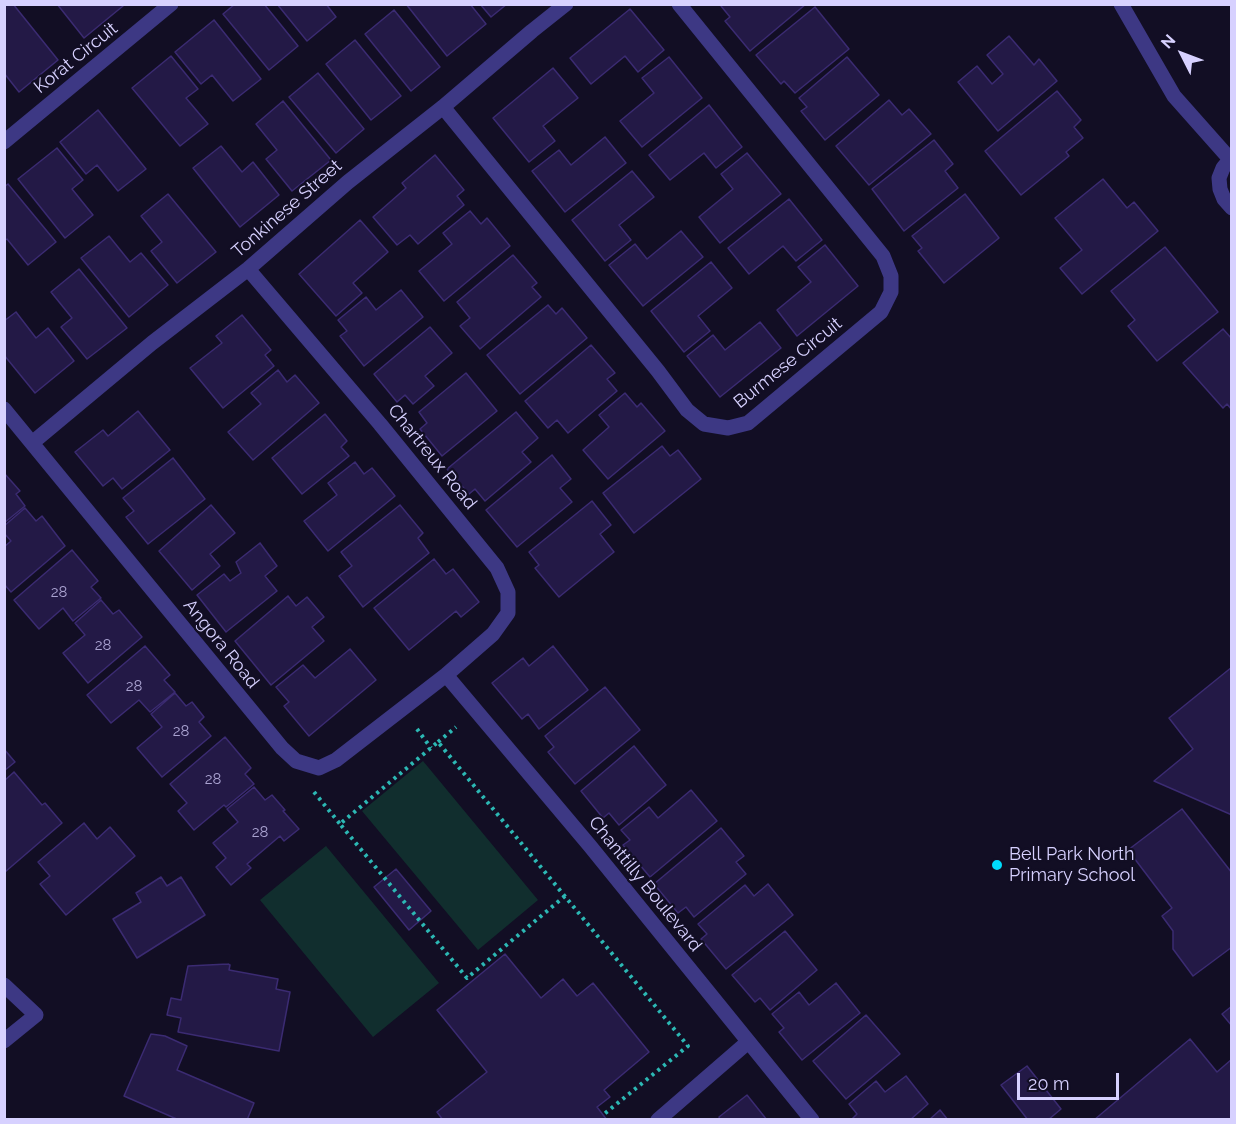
<!DOCTYPE html>
<html>
<head>
<meta charset="utf-8">
<style>
	body { margin:0 }
	#map { position:relative; width:1236px; height:1124px; overflow:hidden; background:#120e24; font-family:Raleway,sans-serif }
	canvas { display:block }
	.frame { position:absolute; inset:0; border:6px solid #d7d1ff; pointer-events:none }
	.north { position:absolute; left:1152px; top:24px; width:60px; height:60px; -webkit-text-stroke:4px #120e24; paint-order:stroke; rotate:312deg; font-size:16px; font-weight:700; line-height:24px; text-align:center; color:#d7d1ff }
	.north::after { content:''; display:block; margin:auto; width:21px; height:27px; background:#d7d1ff; clip-path:polygon(50% 0,100% 100%,50% 72%,0 100%) }
	.scale { position:absolute; left:1017px; top:1073px; width:102px; height:27px; box-sizing:border-box; border:3px solid #d7d1ff; border-top:0; padding-left:8px; font-size:18px; line-height:21px; white-space:nowrap; color:#d7d1ff; -webkit-text-stroke:4px #120e24; paint-order:stroke }
</style>
</head>
<body>
<div id="map">
<canvas width="1236" height="1124"></canvas>
<div class="frame"></div>
<div class="north">N</div>
<div class="scale">20 m</div>
</div>
<script>
const context = document.querySelector('canvas').getContext('2d');
context.lineJoin = 'round';
function fillPath(path, color) { context.fillStyle = color; context.fill(path, 'evenodd'); }
const poly = rows => new Path2D(rows.map(r => 'M' + r).join(''));
function stroke(path, color, width, dash) { context.strokeStyle = color; context.lineWidth = width; context.lineCap = dash ? 'butt' : 'round'; context.setLineDash(dash || []); context.stroke(path); }
function label(font, color, halo, rows, align = 'center') {
  context.font = font + ' Raleway,sans-serif'; context.lineWidth = 4.5; context.setLineDash([]); context.textBaseline = 'middle'; context.strokeStyle = halo; context.fillStyle = color; for (const [text, x, y, turn = 0] of rows) {
    context.save(); context.translate(x, y); context.rotate((+turn || 0) * Math.PI / 180); context.textAlign = isNaN(turn) ? turn : align; if (halo) context.strokeText(text, 0, 0); context.fillText(text, 0, 0); context.restore();
  }
}
const green = poly([
	[423,761,538,900,478,950,362,811],
	[326,846,439,983,373,1037,260,900]
]);
const building = poly([
	[7,4,13,4,58,60,19,92,4,73,4,7,7,4],
	[57,4,121,4,123,6,84,38,57,4],
	[235,4,264,4,298,46,269,70,223,14,235,4],
	[277,4,326,4,336,17,307,41,277,4],
	[406,4,470,4,486,24,447,56,406,4],
	[480,4,507,4,491,17,480,4],
	[722,4,806,4,750,51,725,21,730,17,721,6,722,4],
	[815,7,849,49,795,93,784,81,781,84,756,55,815,7],
	[630,9,664,50,638,72,625,56,591,84,570,58,630,9],
	[394,10,440,67,411,91,365,34,394,10],
	[214,20,261,79,233,101,212,75,201,84,175,52,214,20],
	[1009,36,1034,65,1039,59,1057,81,998,131,958,82,977,66,992,84,1003,74,987,55,1009,36],
	[355,40,401,96,371,120,326,64,355,40],
	[171,56,198,89,186,98,208,124,180,146,132,88,171,56],
	[669,57,702,98,642,147,620,121,654,93,642,78,669,57],
	[847,57,879,95,825,140,801,111,807,107,799,98,847,57],
	[553,68,578,98,543,126,555,141,529,162,493,118,553,68],
	[318,73,364,129,336,153,289,97,318,73],
	[1057,91,1081,120,1074,127,1083,138,1066,152,1069,156,1021,195,985,151,1057,91],
	[889,100,902,115,909,109,931,134,869,185,836,146,889,100],
	[283,101,331,160,292,191,266,159,277,150,256,124,283,101],
	[709,105,742,147,716,168,704,153,670,180,649,155,709,105],
	[98,110,146,169,118,191,97,165,86,174,60,142,98,110],
	[605,137,626,163,565,212,532,171,559,150,571,165,605,137],
	[934,140,953,164,945,171,958,188,904,231,872,189,934,140],
	[221,146,242,172,253,162,279,195,240,227,193,168,221,146],
	[57,148,83,180,72,189,93,215,65,238,18,179,57,148],
	[747,153,781,194,720,243,699,217,733,189,721,174,747,153],
	[435,155,464,190,457,196,464,205,418,244,410,235,397,245,373,217,406,188,402,183,435,155],
	[632,171,654,197,619,225,631,240,605,261,572,220,632,171],
	[1103,179,1127,208,1134,202,1158,231,1082,294,1060,268,1082,250,1055,218,1103,179],
	[8,184,56,242,28,265,7,239,4,241,4,187,8,184],
	[168,194,216,252,177,283,151,251,162,242,141,216,168,194],
	[965,194,999,238,944,283,918,251,922,248,912,236,965,194],
	[789,199,822,240,796,261,783,246,749,274,728,248,789,199],
	[470,211,481,224,487,218,510,246,444,301,419,271,452,244,443,233,470,211],
	[360,220,388,252,353,283,362,293,336,316,299,274,360,220],
	[681,231,703,257,643,306,609,265,635,244,647,259,681,231],
	[109,236,130,262,141,253,168,285,129,317,81,258,109,236],
	[825,245,858,286,797,336,777,310,811,282,798,267,825,245],
	[1165,247,1218,312,1157,361,1128,326,1135,320,1111,291,1165,247],
	[513,255,537,283,532,287,541,297,480,349,460,326,470,318,457,302,513,255],
	[711,262,732,288,698,316,710,331,684,352,651,311,711,262],
	[79,269,127,328,87,359,61,327,72,318,51,292,79,269],
	[401,290,423,317,364,366,340,336,347,331,338,320,366,297,376,310,401,290],
	[548,305,556,314,562,308,587,338,520,394,487,355,548,305],
	[16,312,36,338,48,328,74,361,35,393,4,355,4,321,16,312],
	[242,315,271,350,265,355,274,366,223,408,190,368,222,343,216,336,242,315],
	[760,322,781,348,720,397,687,356,713,335,725,350,760,322],
	[430,327,452,353,425,376,434,386,413,404,405,395,397,402,374,374,430,327],
	[1223,329,1232,339,1232,410,1227,404,1223,408,1183,363,1223,329],
	[591,345,615,373,607,379,617,391,568,433,557,420,548,428,525,401,591,345],
	[278,370,287,382,295,375,319,403,253,460,228,432,261,404,251,393,278,370],
	[466,373,497,411,442,456,420,429,427,423,419,412,466,373],
	[625,393,637,407,641,403,665,431,608,479,583,450,609,427,599,415,625,393],
	[138,411,170,450,122,489,113,478,103,486,75,452,103,430,108,436,138,411],
	[516,412,538,438,522,452,531,462,485,501,475,489,469,494,447,469,516,412],
	[325,414,347,441,341,447,349,456,302,494,272,458,325,414],
	[662,446,670,456,678,450,701,479,634,533,603,493,662,446],
	[552,455,571,479,560,488,572,502,517,547,486,510,552,455],
	[173,458,205,499,148,544,126,517,134,511,123,498,173,458],
	[355,462,364,474,372,468,395,496,328,551,304,521,337,495,328,483,355,462],
	[4,473,20,491,16,494,25,506,4,523,4,473],
	[592,501,611,525,600,534,614,552,559,597,535,568,539,565,529,552,592,501],
	[211,505,235,533,210,554,220,566,192,590,159,551,211,505],
	[400,505,423,533,418,538,429,553,363,607,339,576,352,566,341,552,400,505],
	[25,508,36,521,42,516,65,546,11,592,4,584,4,547,11,541,4,533,4,526,25,508],
	[260,543,277,566,265,576,277,591,226,632,197,595,224,574,230,581,241,573,236,562,260,543],
	[72,550,98,581,91,587,101,598,73,621,63,608,39,629,14,600,72,550],
	[434,559,446,574,453,569,479,602,461,617,456,611,409,650,374,608,434,559],
	[288,596,296,606,307,597,324,617,312,627,324,641,271,685,235,641,288,596],
	[101,600,113,614,119,610,142,637,88,683,63,653,85,635,75,623,101,600],
	[145,646,170,675,164,680,175,692,150,712,139,700,111,723,87,695,145,646],
	[553,646,588,690,539,729,528,714,522,719,492,683,523,658,529,666,553,646],
	[350,649,376,680,309,736,284,706,289,702,276,687,303,665,315,678,350,649],
	[1232,667,1232,815,1154,781,1193,749,1169,718,1232,667],
	[605,687,640,730,575,784,548,752,554,747,545,736,605,687],
	[175,693,186,706,192,702,204,717,199,722,211,736,162,777,137,748,162,727,151,714,175,693],
	[225,737,251,768,245,774,254,784,226,807,224,805,194,830,178,811,187,803,170,784,225,737],
	[634,746,666,785,619,825,609,813,603,818,581,791,634,746],
	[4,749,15,762,4,771,4,749],
	[14,772,42,805,45,803,62,823,5,872,4,781,14,772],
	[254,787,265,800,272,795,285,810,283,811,299,829,284,841,280,836,247,864,251,868,231,885,216,867,226,858,213,843,238,822,227,809,254,787],
	[691,790,717,821,650,877,623,845,630,840,621,830,649,807,658,818,691,790],
	[1182,809,1232,873,1232,947,1193,976,1173,949,1173,931,1162,916,1172,908,1128,850,1182,809],
	[84,823,97,839,110,827,135,856,66,915,40,884,50,876,38,862,84,823],
	[721,828,744,856,736,862,746,874,694,917,686,907,678,913,654,884,721,828],
	[396,869,431,911,409,930,374,887,396,869],
	[161,877,167,886,181,877,205,915,137,958,113,919,141,902,136,893,161,877],
	[768,884,793,915,726,969,701,939,707,934,698,924,745,885,754,896,768,884],
	[785,931,817,970,770,1010,760,998,755,1002,732,975,785,931],
	[505,954,541,998,563,979,577,996,593,983,649,1052,604,1090,610,1097,597,1107,607,1120,443,1120,437,1112,487,1072,437,1010,505,954],
	[228,964,230,965,229,970,278,979,276,989,290,992,279,1051,178,1032,181,1018,167,1015,171,998,181,1000,188,966,228,964],
	[836,983,860,1013,802,1060,779,1032,784,1028,772,1014,799,992,809,1005,836,983],
	[1232,1006,1232,1026,1222,1014,1232,1006],
	[866,1015,900,1054,846,1099,813,1061,866,1015],
	[151,1034,165,1036,187,1046,177,1070,254,1103,247,1120,179,1120,124,1096,151,1034],
	[1190,1039,1217,1072,1232,1059,1232,1120,1094,1120,1190,1039],
	[1027,1066,1061,1109,1048,1120,1028,1120,1001,1085,1027,1066],
	[906,1076,928,1104,910,1120,851,1120,857,1114,849,1104,876,1081,885,1092,906,1076],
	[747,1095,767,1120,720,1120,719,1117,747,1095],
	[940,1110,948,1120,929,1120,940,1110]
]);
const path = poly([
	[417,729,431,748],
	[438,742,456,727],
	[314,792,340,824],
	[565,896,467,978,340,824,438,742,688,1046,603,1115]
]);
const minor = poly([
	[1121,4,1174,96,1229,158],
	[443,107,658,371,687,410,704,424,728,428,748,423,881,312,891,292,891,276,883,256,679,4],
	[4,142,171,4],
	[1232,157,1223,168,1219,178,1220,189,1224,199,1232,208],
	[4,409,282,748,296,761,319,768,336,760,446,675,493,634,508,613,508,592,497,568,380,424,248,269],
	[32,443,152,343,248,269,348,182,443,107,532,31,566,4],
	[446,675,590,846,812,1120],
	[4,985,36,1015,4,1041],
	[658,1120,748,1042]
]);
const markers = [
	[997,865,6,"#00dcfc"]
];
const numberNames = [
	["28",59,592],
	["28",103,645],
	["28",134,686],
	["28",181,731],
	["28",213,779],
	["28",260,832]
];
const streetNames = [
	["Korat Circuit",76,58,-39],
	["Tonkinese Street",287,209,-41],
	["Burmese Circuit",788,363,-39],
	["Chartreux Road",432,457,51],
	["Angora Road",221,644,51],
	["Chanttilly Boulevard",645,884,51]
];
const poiNames = [
	["Bell Park North",1009,855],
	["Primary School",1009,876]
];
fillPath(green, '#112e2e');
fillPath(building, '#231946');
stroke(building, '#3b2b72', 1.5);
stroke(path, '#2cb8b4', 4, [3, 4.5]);
stroke(minor, '#3d3884', 15);
for (const [x, y, r, color] of markers) { const dot = new Path2D(); dot.arc(x, y, r, 0, 2 * Math.PI); context.fillStyle = color; context.fill(dot); stroke(dot, '#120e24', 2); }
label('15px', '#aaa3d1', null, numberNames);
label('18px', '#d7d1ff', '#120e24', streetNames);
label('18px', '#d7d1ff', '#120e24', poiNames, 'left');
</script>
</body>
</html>
